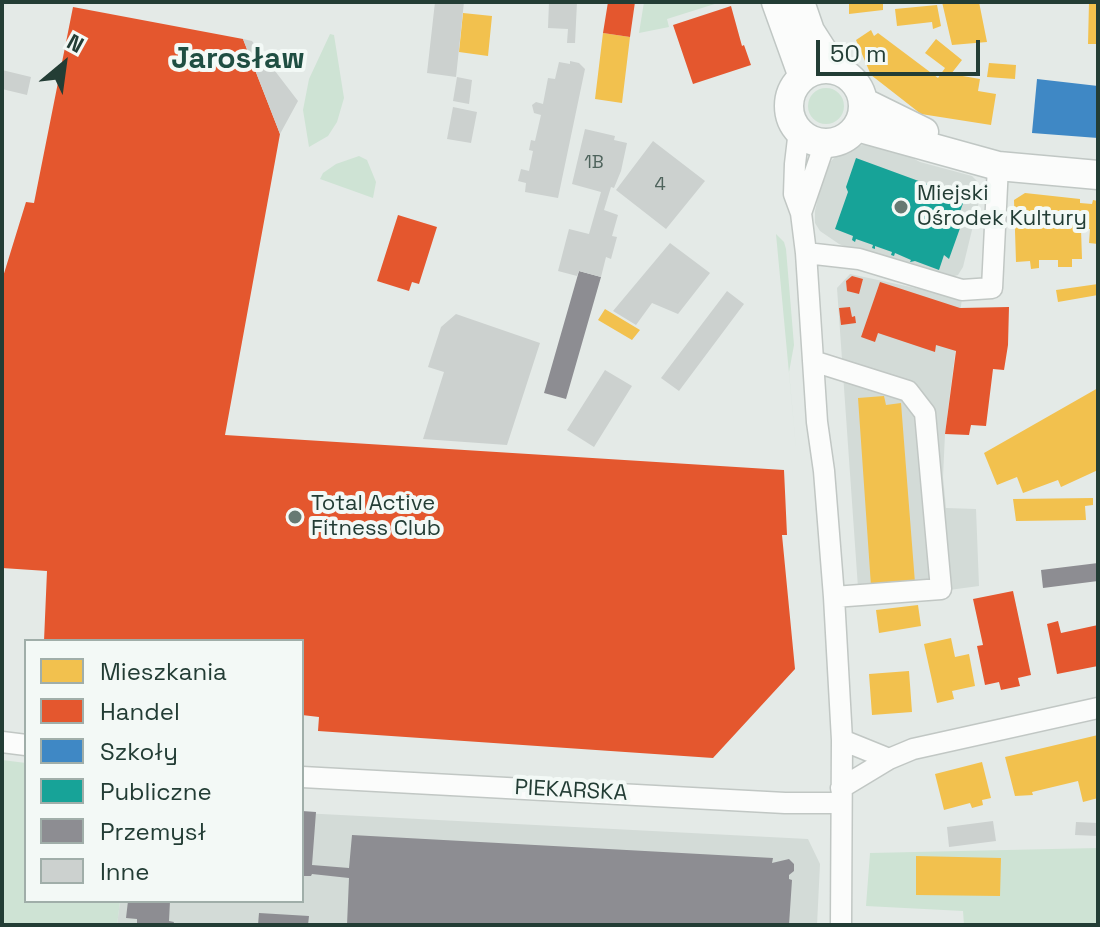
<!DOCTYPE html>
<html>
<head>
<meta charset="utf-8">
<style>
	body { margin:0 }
	#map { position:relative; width:1100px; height:927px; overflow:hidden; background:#e4eae7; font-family:"Space Grotesk",sans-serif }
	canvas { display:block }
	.frame { position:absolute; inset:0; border:4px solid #233d35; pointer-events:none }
	.legend { position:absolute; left:24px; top:639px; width:280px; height:264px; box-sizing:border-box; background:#f3f9f6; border:2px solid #a0aea9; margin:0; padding:10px 14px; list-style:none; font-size:24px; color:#233d35 }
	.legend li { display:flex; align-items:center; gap:16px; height:40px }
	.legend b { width:40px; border:2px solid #a0aea9 }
	.north { position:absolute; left:24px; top:24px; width:80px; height:80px; -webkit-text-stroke:6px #f3f9f6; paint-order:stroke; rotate:29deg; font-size:22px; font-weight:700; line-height:32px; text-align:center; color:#233d35 }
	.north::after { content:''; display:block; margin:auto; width:28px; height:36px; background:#233d35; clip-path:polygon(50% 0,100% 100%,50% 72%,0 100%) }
	.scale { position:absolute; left:816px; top:40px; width:164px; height:36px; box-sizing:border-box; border:4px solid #233d35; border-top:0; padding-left:10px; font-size:24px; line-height:28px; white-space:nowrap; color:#233d35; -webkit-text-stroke:6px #f3f9f6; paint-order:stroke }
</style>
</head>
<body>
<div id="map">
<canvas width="1100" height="927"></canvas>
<div class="frame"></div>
<ul class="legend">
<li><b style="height:22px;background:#f2c14e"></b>Mieszkania</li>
<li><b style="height:22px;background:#e4572e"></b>Handel</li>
<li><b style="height:22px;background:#3f88c5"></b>Szkoły</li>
<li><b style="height:22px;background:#17a398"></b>Publiczne</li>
<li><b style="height:22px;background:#8d8d92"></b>Przemysł</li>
<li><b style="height:22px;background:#ccd1cf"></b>Inne</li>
</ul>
<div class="north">N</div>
<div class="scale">50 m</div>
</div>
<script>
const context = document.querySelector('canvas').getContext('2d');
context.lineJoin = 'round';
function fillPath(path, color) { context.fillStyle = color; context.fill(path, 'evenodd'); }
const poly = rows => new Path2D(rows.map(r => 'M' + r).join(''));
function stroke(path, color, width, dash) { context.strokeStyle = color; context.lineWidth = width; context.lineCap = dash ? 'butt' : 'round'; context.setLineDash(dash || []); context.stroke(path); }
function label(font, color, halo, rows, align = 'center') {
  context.font = font + ' "Space Grotesk",sans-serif'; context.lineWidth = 8; context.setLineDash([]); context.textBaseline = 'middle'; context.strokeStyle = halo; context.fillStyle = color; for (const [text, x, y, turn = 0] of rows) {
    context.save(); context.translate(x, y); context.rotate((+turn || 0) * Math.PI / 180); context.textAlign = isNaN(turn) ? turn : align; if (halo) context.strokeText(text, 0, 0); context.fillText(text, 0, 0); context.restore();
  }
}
const built = poly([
	[869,144,895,149,920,162,972,176,979,183,980,197,963,267,958,275,952,277,869,256,839,244,820,231,815,223,815,211,821,184,831,161,845,148],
	[850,274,962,298,945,434,943,477,946,508,976,509,979,586,859,602,837,288],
	[302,813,808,839,820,864,817,925,117,925,120,901,302,901]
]);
const green = poly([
	[644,2,721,2,667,19,669,27,639,33],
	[330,34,334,35,344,98,337,122,328,136,309,147,303,110,309,79],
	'808 106a18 18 0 1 1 36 0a18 18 0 1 1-36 0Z',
	[359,156,367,160,376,182,373,198,320,179,323,173,336,164],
	[776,234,784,242,786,249,794,345,789,372,797,459],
	[2,760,26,763,26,901,120,901,117,925,2,925],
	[1098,848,1098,925,964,925,963,911,866,906,870,853]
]);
const homes = poly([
	[849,2,883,2,883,10,849,14],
	[942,2,979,2,987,42,952,45],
	[1089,2,1098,2,1098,44,1088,44],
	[937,5,941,26,933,29,932,22,897,26,895,9],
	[463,13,492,16,488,56,459,52],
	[871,30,874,36,878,33,938,78,945,68,925,53,936,39,962,60,951,74,980,79,978,91,996,94,991,125,921,114,871,75,856,40],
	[603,33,630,37,622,103,595,99],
	[989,63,1016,65,1015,79,987,77],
	[1025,193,1080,199,1080,203,1092,204,1093,200,1098,201,1098,244,1089,243,1090,229,1081,229,1082,259,1072,259,1072,267,1058,267,1058,260,1039,260,1039,268,1031,269,1030,261,1016,262,1014,200],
	[1098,284,1098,295,1058,302,1056,290],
	[605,309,640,330,632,340,598,320],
	[1098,388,1098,470,1061,487,1058,480,1023,493,1017,477,997,485,984,453],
	[884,396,886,405,901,403,915,583,871,586,858,398],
	[1093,498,1093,505,1085,506,1086,520,1016,521,1013,499],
	[918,605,921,626,879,633,876,610],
	[951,638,955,657,969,654,975,686,952,691,954,699,937,703,924,644],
	[909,671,912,712,872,715,869,674],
	[1098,735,1098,776,1096,777,1098,798,1083,802,1078,781,1032,792,1033,795,1015,796,1005,757],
	[982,762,991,798,982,800,983,805,972,808,970,803,944,810,935,774],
	[916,856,1001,858,1000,896,916,895]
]);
const shops = poly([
	[608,2,635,2,630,37,603,33],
	[731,6,742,46,744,45,751,65,693,84,673,25],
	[73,7,243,39,280,134,225,435,784,470,787,535,782,535,795,669,713,758,318,731,319,717,302,715,302,641,44,641,47,571,2,568,2,280,26,202,34,203],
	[398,215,437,227,419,284,412,282,409,291,377,281],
	[852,276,863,279,859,294,847,291,846,281],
	[880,282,960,308,1009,307,1008,345,1004,370,993,369,986,426,971,425,969,435,945,434,956,351,936,345,935,352,878,333,875,342,861,337],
	[850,307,852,317,855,316,856,323,841,325,839,308],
	[1013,591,1031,675,1018,678,1020,686,1001,690,999,682,985,685,977,646,983,645,973,599],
	[1058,621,1061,633,1098,625,1098,666,1057,674,1047,624]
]);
const schools = poly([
	[1037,79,1098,86,1098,138,1032,133]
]);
const public = poly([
	[856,158,965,198,958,217,964,217,949,259,944,255,939,270,915,261,910,262,911,260,895,253,894,256,891,255,892,252,875,246,875,249,872,248,873,245,856,239,855,242,852,240,853,236,835,229,848,192,846,187]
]);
const industry = poly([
	[579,271,601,277,566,399,544,393],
	[1098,563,1098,581,1043,588,1041,570],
	[302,811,316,812,312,865,349,868,352,835,773,858,772,863,789,859,794,864,794,871,789,875,789,879,792,880,789,925,347,925,349,878,312,874,311,876,302,876],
	[128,901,170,901,169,921,174,922,173,925,137,925,137,919,126,918],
	[259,913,309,916,308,925,258,925]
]);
const building = poly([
	[435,2,464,2,456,77,427,73],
	[549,2,577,2,575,43,567,43,568,29,548,28],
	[243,39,252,41,298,101,280,134],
	[570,61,579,63,585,69,558,198,525,192,526,183,518,181,521,169,529,171,533,151,529,150,531,140,535,141,541,115,534,113,532,105,536,102,543,104,548,78,555,79,559,62,570,64],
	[2,70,31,77,27,95,2,89],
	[457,77,472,80,469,104,453,101],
	[453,107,477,112,471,143,447,139],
	[585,129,615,136,614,140,627,143,621,171,614,188,611,187,604,210,618,215,612,236,617,237,611,259,606,257,601,277,579,271,577,276,558,271,569,229,589,234,601,192,572,184],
	[653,141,705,181,666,229,616,190],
	[670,243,710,273,678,314,652,303,636,325,613,311],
	[727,291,744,304,679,391,661,378],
	[456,314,540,343,507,445,423,439,444,372,428,367,441,327],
	[605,370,632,386,594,447,567,430],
	[993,821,996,841,949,847,947,827],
	[1076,822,1098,823,1098,836,1075,835]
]);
const minor = poly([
	[799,130,795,164,794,194,801,213,806,253,817,422,824,471,834,597,842,740,841,925],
	[801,213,825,143],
	[806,253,859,259,962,290,992,288,998,166],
	[813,361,908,391,925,413,941,589,834,597],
	[842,740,889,759],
	[2,742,26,745],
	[302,777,785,803,841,803],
	[841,788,889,759,913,749,1098,708]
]);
const secondary = poly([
	[776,2,803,77],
	[800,2,810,31,835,70],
	'789 106a37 37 0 1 1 74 0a37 37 0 1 1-74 0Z',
	[863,102,924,132],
	[857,127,998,166,1098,175]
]);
const markers = [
	[901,207,8,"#677a73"],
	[295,517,8,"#677a73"]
];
const numberNames = [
	["1B",594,163],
	["4",660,185]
];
const poiNames = [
	["Miejski",917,194],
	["Ośrodek Kultury",917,219],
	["Total Active",311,504],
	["Fitness Club",311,529]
];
const streetNames = [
	["PIEKARSKA",571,791,3]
];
const districtNames = [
	["Jarosław",238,60]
];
fillPath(built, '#d3dbd7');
fillPath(green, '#cee3d4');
fillPath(homes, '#f2c14e');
fillPath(shops, '#e4572e');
fillPath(schools, '#3f88c5');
fillPath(public, '#17a398');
fillPath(industry, '#8d8d92');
fillPath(building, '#ccd1cf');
stroke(minor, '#c1c7c4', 23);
stroke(secondary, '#c0c7c4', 31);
stroke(minor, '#fbfcfb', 20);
stroke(secondary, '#fbfcfb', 28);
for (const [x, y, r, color] of markers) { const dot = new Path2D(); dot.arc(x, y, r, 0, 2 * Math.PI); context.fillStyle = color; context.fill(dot); stroke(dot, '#f3f9f6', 3); }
label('18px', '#4e635c', null, numberNames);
label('22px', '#233d35', '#f3f9f6', poiNames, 'left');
label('22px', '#233d35', '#f3f9f6', streetNames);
label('bold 30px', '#1f4e42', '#f3f9f6', districtNames);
</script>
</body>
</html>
